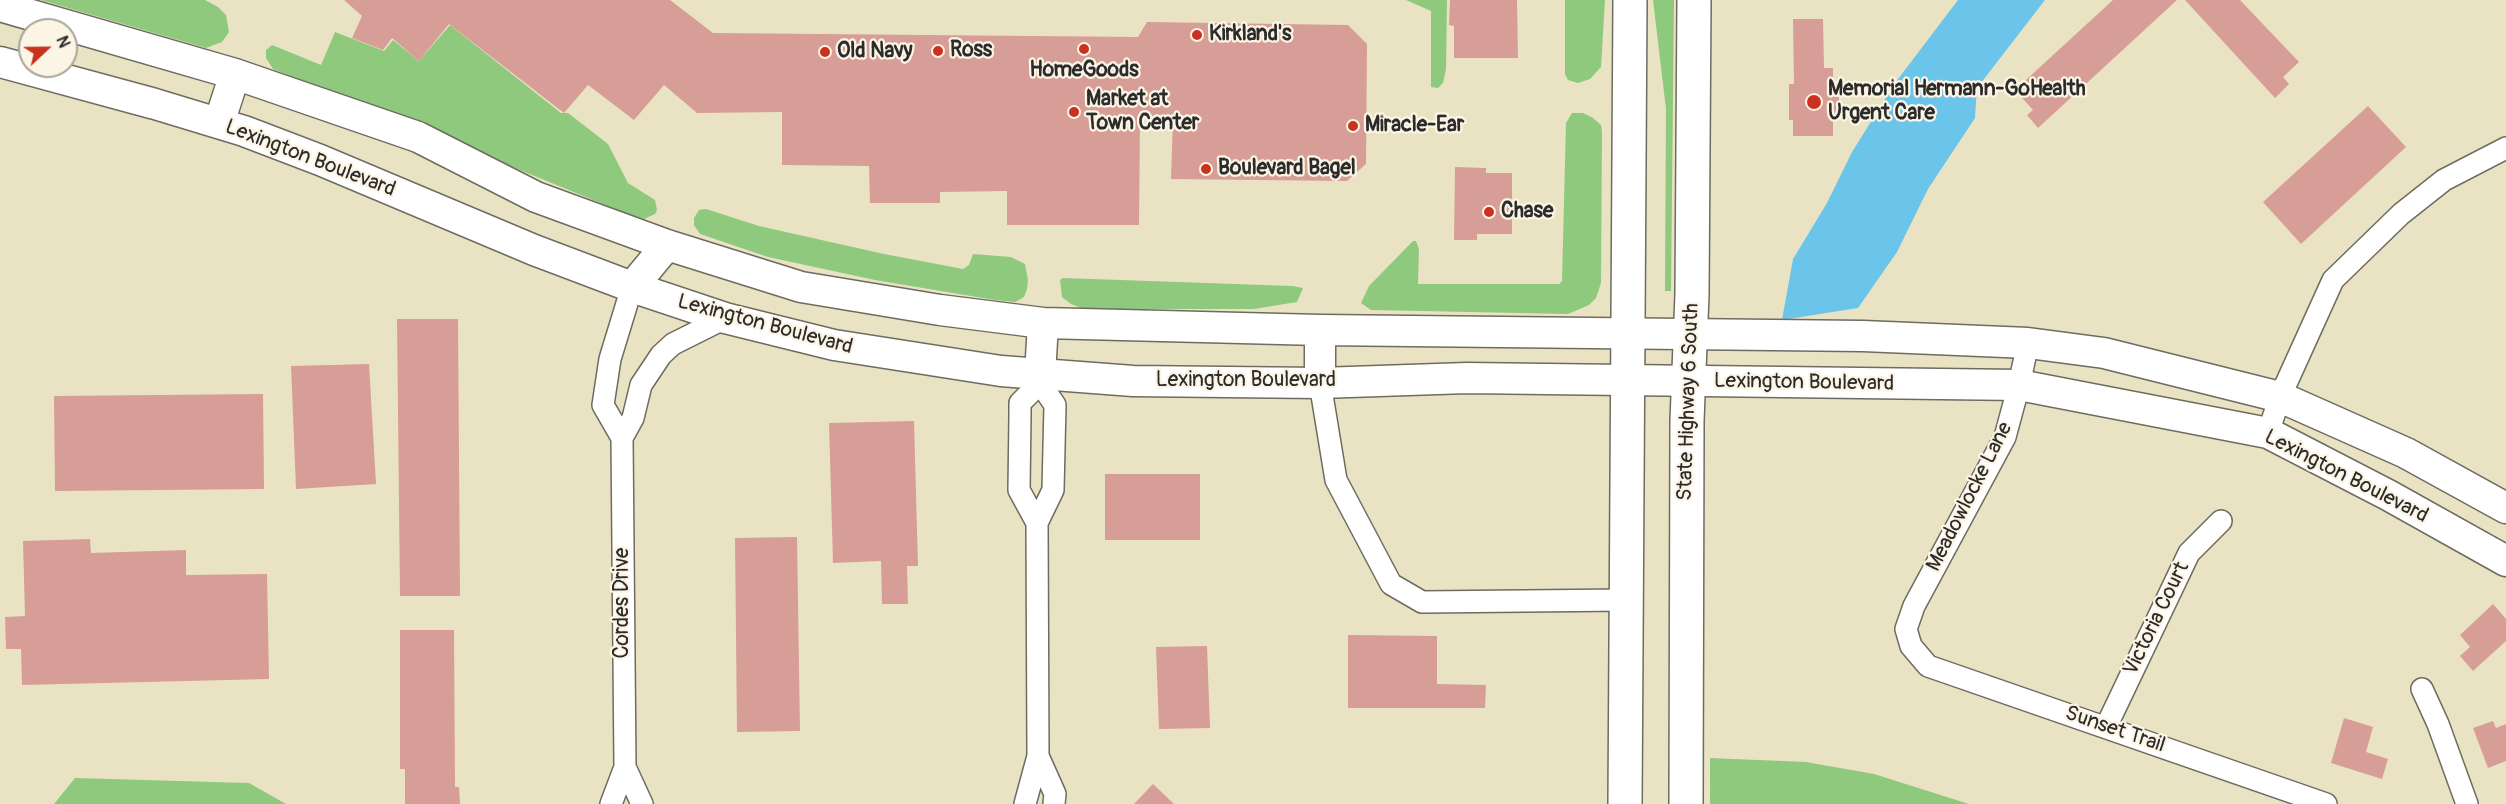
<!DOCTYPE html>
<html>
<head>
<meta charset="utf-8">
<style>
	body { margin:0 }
	#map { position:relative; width:2506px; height:804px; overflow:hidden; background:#eae3c3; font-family:Pangolin,sans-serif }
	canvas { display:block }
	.north { position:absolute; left:18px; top:18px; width:60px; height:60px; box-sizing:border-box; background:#fcf5e5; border:2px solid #a8a49b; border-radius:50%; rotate:68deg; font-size:16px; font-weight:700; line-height:24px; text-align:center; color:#2b2b2b }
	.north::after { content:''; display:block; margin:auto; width:21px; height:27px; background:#c8321e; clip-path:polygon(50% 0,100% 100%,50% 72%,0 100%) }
</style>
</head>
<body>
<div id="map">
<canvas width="2506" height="804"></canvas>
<div class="north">N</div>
</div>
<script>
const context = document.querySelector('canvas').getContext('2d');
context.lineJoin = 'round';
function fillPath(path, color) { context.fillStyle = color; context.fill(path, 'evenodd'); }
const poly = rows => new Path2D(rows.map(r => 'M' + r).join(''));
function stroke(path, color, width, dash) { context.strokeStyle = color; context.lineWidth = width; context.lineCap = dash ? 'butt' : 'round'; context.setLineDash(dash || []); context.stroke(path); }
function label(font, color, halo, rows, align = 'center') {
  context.font = font + ' Pangolin,sans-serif'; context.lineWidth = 4.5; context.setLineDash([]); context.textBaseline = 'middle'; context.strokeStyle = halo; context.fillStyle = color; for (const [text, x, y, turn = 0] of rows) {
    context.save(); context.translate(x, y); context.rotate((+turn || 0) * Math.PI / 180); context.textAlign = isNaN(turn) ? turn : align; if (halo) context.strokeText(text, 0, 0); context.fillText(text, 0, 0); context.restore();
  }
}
const green = poly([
	[41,0,205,0,218,7,226,15,229,32,222,42,206,48],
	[1406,0,1447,0,1446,69,1443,83,1438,88,1431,87,1431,11],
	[1565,0,1605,0,1601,67,1590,79,1578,83,1568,80,1565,74],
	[1653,0,1674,0,1671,291,1665,291,1666,109],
	[450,25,561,113,568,113,608,144,628,183,655,200,657,210,655,214,644,219,625,213,273,69,266,58,266,50,272,45,321,65,335,32,384,51,393,40,419,61],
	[1572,113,1583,113,1593,118,1601,125,1602,132,1601,283,1596,298,1589,305,1568,314,1371,310,1361,303,1369,286,1413,241,1416,241,1419,249,1418,284,1559,284,1562,281,1566,123],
	[706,209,759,226,884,254,963,269,969,265,973,254,1011,257,1025,264,1028,280,1027,289,1024,297,1015,302,995,300,875,280,768,257,700,234,694,225,694,218,699,210],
	[1063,278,1292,286,1303,288,1297,302,1254,309,1084,309,1071,304,1062,297,1060,280],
	[1710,758,1806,762,1874,774,1969,804,1710,804],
	[75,778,249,783,286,804,54,804]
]);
const water = poly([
	[1958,0,2045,0,1977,88,1975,118,1928,189,1897,252,1858,308,1782,320,1793,259,1827,203,1852,152,1895,83]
]);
const building = poly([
	[344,0,670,0,713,33,1138,37,1147,22,1348,25,1367,44,1366,164,1347,181,1171,179,1173,117,1140,116,1139,225,1007,225,1007,191,940,192,940,203,870,203,869,166,782,165,782,112,697,113,664,85,634,120,588,85,564,113,449,24,419,61,392,38,383,50,352,38,362,16],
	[1450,0,1517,0,1518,58,1454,58,1454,26,1449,25],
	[2113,0,2177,0,2038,128,2027,115,2033,110,2015,90],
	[2185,0,2240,0,2299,62,2283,77,2289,84,2275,98],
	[1793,19,1823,19,1824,68,1833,68,1833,83,1839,83,1839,120,1833,120,1833,136,1793,136,1793,120,1789,120,1789,84,1794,84],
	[2368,106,2406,147,2301,244,2263,202],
	[1455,167,1486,168,1486,173,1512,173,1512,234,1477,234,1477,240,1454,240],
	[397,319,458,319,460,596,400,596],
	[369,364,376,484,296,489,291,366],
	[263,394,264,489,55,491,54,396],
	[914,421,918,566,907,566,908,604,882,604,881,561,833,563,829,423],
	[1105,474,1200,474,1200,540,1105,540],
	[797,537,800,731,737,732,735,538],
	[90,539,91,553,186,550,186,575,267,574,269,679,22,685,21,649,6,649,5,617,25,616,23,541],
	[2493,604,2506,619,2506,641,2473,671,2460,656,2470,647,2460,635],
	[400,630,454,630,455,787,459,787,460,804,405,804,405,769,400,769],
	[1348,635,1437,636,1437,684,1486,685,1485,708,1348,708],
	[1207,646,1210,728,1159,729,1156,647],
	[2344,718,2373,727,2366,752,2388,759,2382,779,2331,763],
	[2493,721,2496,728,2506,724,2506,761,2488,768,2473,728],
	[1153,784,1174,804,1134,804]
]);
const minor = poly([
	[2028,343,2019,385,2005,437,1914,606,1906,629,1911,646,1928,666,2326,804],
	[1320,383,1336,480,1391,584,1422,602,1626,600],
	[2268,433,2280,397,2333,280,2401,214,2444,180,2506,148],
	[622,438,633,418,641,385,661,355,673,344,725,318],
	[1037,523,1019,490,1020,415,1020,403,1040,383],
	[2422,689,2438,724,2467,804],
	[2106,727,2189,553,2221,521],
	[1038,756,1055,794,1054,804],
	[625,767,642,804],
	[611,804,625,767,622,438,603,405,610,359,632,287],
	[1025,804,1038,756,1037,523,1053,490,1055,405,1040,383,1040,375]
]);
const secondary = poly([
	[0,6,235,74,418,137,536,197,667,245,801,287,940,310,1043,323,1320,330,1863,336,2028,343,2104,353,2280,397,2406,453,2506,508],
	[0,62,155,104,244,131,320,160,534,250,632,287,725,318,834,345,1001,371,1133,381,1320,383,1467,378,2019,385,2268,433,2388,495,2506,561],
	[219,123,235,74],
	[632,287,667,245],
	[1320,330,1320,383],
	[1040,375,1043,323]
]);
const primary = poly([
	[1625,804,1630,0],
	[1686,804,1687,421,1692,294,1694,0]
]);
const markers = [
	[1197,35,6,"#c8321e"],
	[1084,49,6,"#c8321e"],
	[938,51,6,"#c8321e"],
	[825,52,6,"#c8321e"],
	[1814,102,8,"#c8321e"],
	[1074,112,6,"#c8321e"],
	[1353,126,6,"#c8321e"],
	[1206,169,6,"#c8321e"],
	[1489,212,6,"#c8321e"]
];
const poiNames = [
	["Kirkland's",1209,35],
	["Ross",950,51],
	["Old Navy",837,52],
	["HomeGoods",1084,71,"center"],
	["Memorial Hermann-GoHealth",1828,90],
	["Urgent Care",1828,114],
	["Market at",1086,100],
	["Town Center",1086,124],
	["Miracle-Ear",1365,126],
	["Boulevard Bagel",1218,169],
	["Chase",1501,212]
];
const streetNames = [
	["Lexington Boulevard",310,159,21],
	["Lexington Boulevard",765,325,15],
	["Lexington Boulevard",1246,381],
	["Lexington Boulevard",1804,383,1],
	["State Highway 6 South",1689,402,-88],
	["Lexington Boulevard",2346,477,27],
	["Meadowlocke Lane",1970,497,-63],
	["Cordes Drive",623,603,-90],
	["Victoria Court",2157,619,-64],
	["Sunset Trail",2115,730,19]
];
fillPath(green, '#8ec97e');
fillPath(water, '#6bc4e9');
fillPath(building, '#d79d97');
stroke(minor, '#6e6b60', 24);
stroke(secondary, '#6e6b60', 33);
stroke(primary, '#6e6b60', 36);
stroke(minor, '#fff', 21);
stroke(secondary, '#fff', 30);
stroke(primary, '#fff', 33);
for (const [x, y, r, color] of markers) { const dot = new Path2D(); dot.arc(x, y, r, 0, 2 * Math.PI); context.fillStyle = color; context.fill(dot); stroke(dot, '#fcf5e5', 2); }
label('bold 21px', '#2b2b2b', '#fcf5e5', poiNames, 'left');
label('21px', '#2b2b2b', '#fcf5e5', streetNames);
</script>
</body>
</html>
